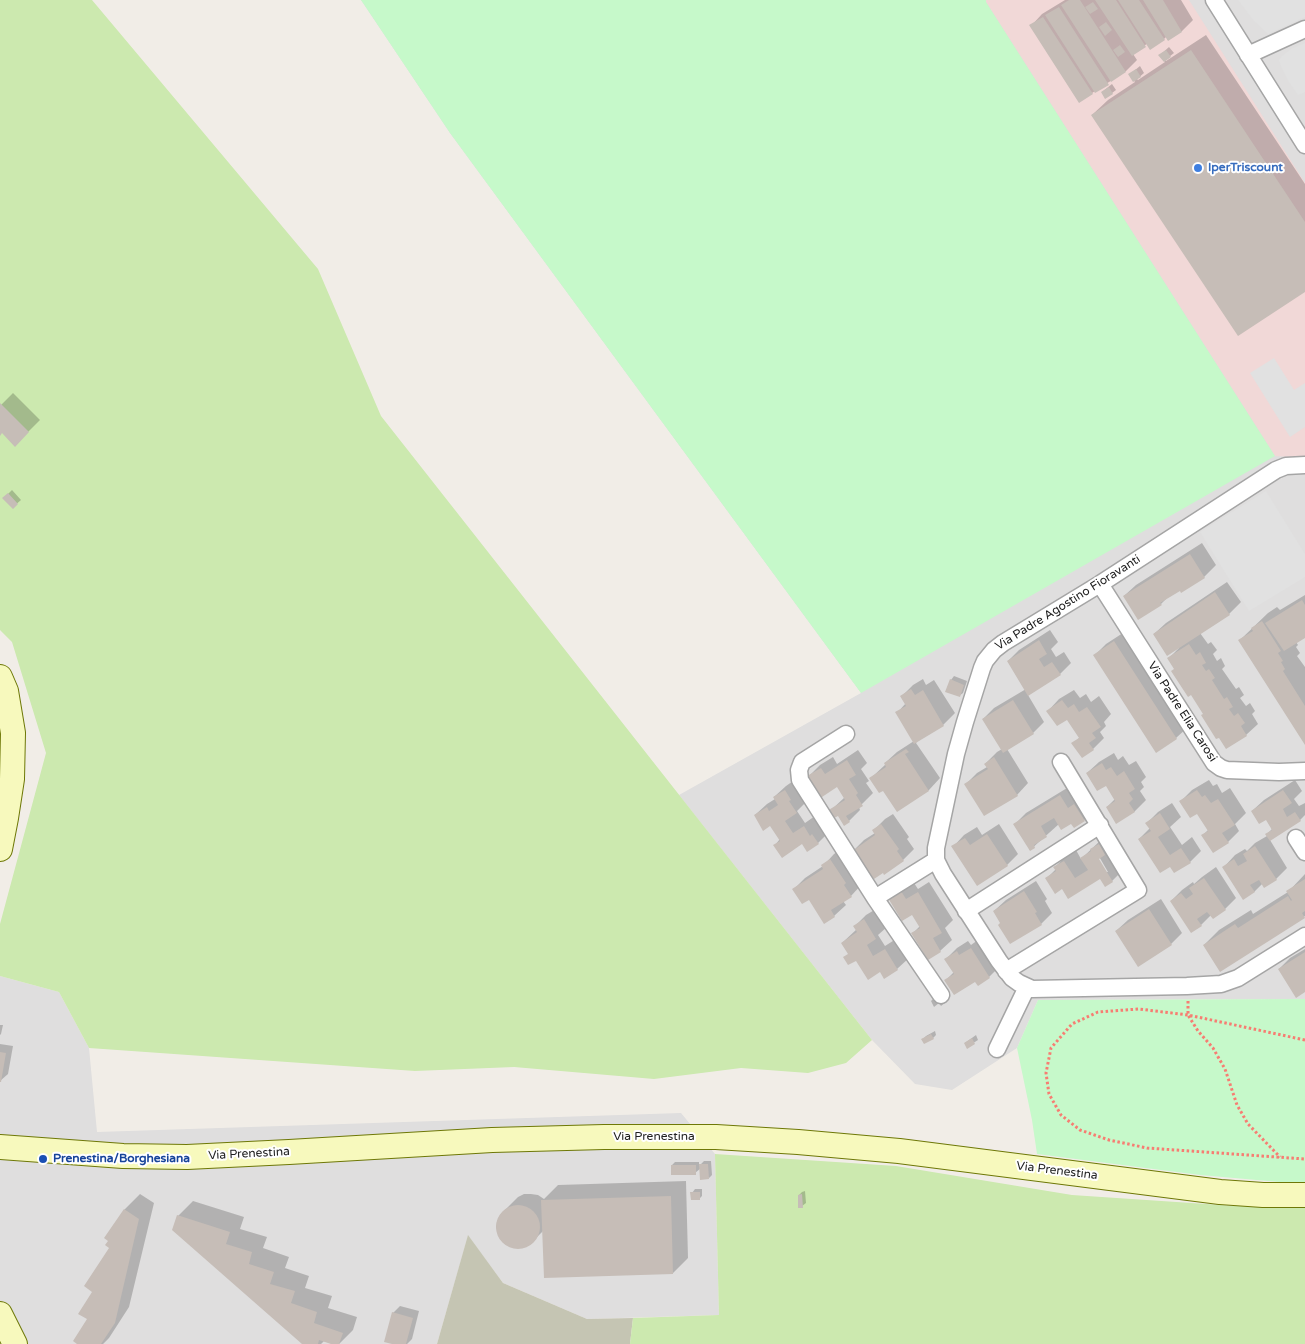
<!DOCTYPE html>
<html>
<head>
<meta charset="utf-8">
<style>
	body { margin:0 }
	canvas { display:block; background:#f1ede7 }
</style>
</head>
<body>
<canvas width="1305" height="1344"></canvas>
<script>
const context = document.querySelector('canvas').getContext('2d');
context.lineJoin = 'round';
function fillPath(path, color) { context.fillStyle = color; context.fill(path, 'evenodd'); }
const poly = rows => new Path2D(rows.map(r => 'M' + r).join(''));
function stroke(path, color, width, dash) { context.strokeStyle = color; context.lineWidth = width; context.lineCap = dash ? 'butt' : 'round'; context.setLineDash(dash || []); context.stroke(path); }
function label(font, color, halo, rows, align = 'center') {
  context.font = font + ' "Varela Round",sans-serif'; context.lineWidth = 4; context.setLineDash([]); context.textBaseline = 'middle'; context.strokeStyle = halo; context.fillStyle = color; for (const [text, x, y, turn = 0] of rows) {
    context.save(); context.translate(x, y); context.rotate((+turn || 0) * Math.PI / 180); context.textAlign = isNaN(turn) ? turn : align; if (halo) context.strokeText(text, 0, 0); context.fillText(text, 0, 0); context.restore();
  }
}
const residential = poly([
	[361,0,1305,0,1305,999,1038,1000,1017,1048,952,1090,915,1084,872,1040,679,795,861,693,450,133],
	[0,976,59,992,89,1048,97,1132,681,1113,715,1154,719,1315,587,1319,503,1283,468,1236,437,1344,0,1344]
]);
const commercial = poly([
	[986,0,1189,0,1305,183,1305,458,1275,456,986,2]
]);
const construction = poly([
	[468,1235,503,1283,587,1319,633,1318,630,1344,437,1344]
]);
const grass = poly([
	[0,0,92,0,318,269,381,416,872,1040,846,1063,808,1073,741,1068,654,1079,514,1067,415,1071,89,1048,59,992,0,976,0,924,46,753,12,642,0,630],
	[715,1154,896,1166,1072,1195,1236,1206,1305,1206,1305,1344,630,1344,633,1318,719,1315]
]);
const park = poly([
	[361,0,986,0,986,2,1275,456,861,693,450,133],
	[1305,999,1305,1182,1291,1183,1200,1175,1037,1154,1032,1120,1017,1048,1038,1000]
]);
const parking = poly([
	[1238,0,1305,0,1305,17,1268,34,1254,21],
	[1305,43,1305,92,1298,95,1289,82,1281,66,1279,60,1282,56,1291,49],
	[1274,358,1294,390,1305,383,1305,427,1290,437,1250,373],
	[1266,491,1305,554,1305,577,1249,611,1200,532]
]);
const shadow = poly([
	[1065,0,1181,0,1193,20,1182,31,1168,40,1166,37,1164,39,1148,43,1133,54,1137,60,1126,71,1092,93,1031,26,1042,14],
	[1206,35,1305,184,1305,290,1092,115,1108,100,1135,82,1129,75,1140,66,1144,73,1137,79,1138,80,1165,62,1160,55,1169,47,1174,53,1165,60,1166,61],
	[1112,84,1116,90,1112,93,1102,92],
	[13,393,40,420,15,445,2,432,0,434,0,406],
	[12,490,21,500,13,507,4,498],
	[1202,543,1216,565,1204,577,1181,591,1180,589,1169,596,1161,604,1124,596,1136,585],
	[1227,582,1241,602,1229,614,1200,633,1208,644,1211,642,1217,650,1213,654,1217,661,1221,658,1225,666,1222,669,1236,689,1239,687,1244,695,1240,698,1246,706,1250,703,1255,711,1252,714,1258,724,1246,735,1204,714,1169,658,1179,648,1154,634,1166,623],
	[1305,595,1305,636,1296,642,1298,645,1296,647,1300,653,1297,656,1305,667,1305,743,1240,640,1268,613,1277,607,1280,610],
	[1050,630,1058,642,1051,649,1056,657,1064,652,1071,663,1060,674,1028,695,1044,722,1033,733,1007,749,1028,783,1017,795,966,784,977,773,987,767,985,764,997,752,1002,749,983,719,994,708,1026,689,1008,661,1019,650],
	[1126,631,1188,727,1176,738,1095,655,1106,644],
	[954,676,967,681,963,693,959,696,951,680],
	[923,679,926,685,934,680,955,713,943,725,919,739,916,743,940,778,929,790,898,810,883,789,871,778,886,764,885,763,897,752,914,741,897,713,906,703,902,696,913,685],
	[1074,690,1080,698,1086,694,1091,702,1099,696,1111,714,1104,722,1106,726,1100,732,1104,738,1093,749,1073,744,1080,737,1067,718,1048,711,1059,699],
	[858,750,867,763,861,769,869,781,866,783,873,793,859,807,860,810,849,821,838,814,829,812,845,797,837,786,816,788,809,776,820,765,833,757,837,764],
	[1114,753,1118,760,1123,756,1129,765,1136,761,1146,777,1141,782,1144,787,1140,791,1146,800,1134,812,1107,807,1115,799,1106,784,1087,773,1099,762],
	[796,779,807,801,797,811,805,823,815,816,829,832,818,843,803,843,775,845,780,839,771,825,755,815,767,804,775,799,774,797,786,786],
	[1209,780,1213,786,1217,784,1222,793,1230,788,1246,813,1235,824,1239,831,1228,842,1203,835,1209,829,1197,812,1181,801,1192,790],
	[1295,780,1302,791,1294,799,1299,806,1305,803,1305,815,1300,820,1270,840,1287,868,1276,879,1263,883,1254,892,1224,867,1235,855,1245,849,1247,851,1255,843,1267,836,1267,834,1272,829,1266,818,1252,811,1264,800],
	[1072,785,1095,809,1084,820,1059,824,1030,850,1015,824,1026,813],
	[1172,803,1181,817,1170,827,1182,845,1192,837,1201,851,1190,862,1170,865,1139,839,1150,828,1147,823,1158,812],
	[893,814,909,837,907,839,914,849,903,860,867,868,852,852,864,840,875,833,873,831,885,819],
	[999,824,1018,854,1007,865,953,847,964,835,977,827,982,835],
	[1103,838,1123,870,1112,881,1100,877,1063,888,1047,878,1056,869,1055,867,1066,856,1076,850,1081,859],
	[1097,853,1108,872,1105,872,1095,855],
	[842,849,862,884,851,896,843,901,846,905,834,916,794,889,805,878,823,866,834,854],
	[1216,867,1236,898,1225,909,1211,915,1201,925,1171,901,1182,890,1193,882,1194,884,1202,877],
	[1305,874,1305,916,1220,970,1204,945,1219,930,1251,910,1253,914,1288,892],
	[912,880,918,889,929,882,953,920,945,928,952,940,940,951,913,933,920,926,912,913,890,899],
	[1036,881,1047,899,1045,901,1052,913,1041,924,1002,923,994,911,1006,900],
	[1161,899,1182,933,1171,944,1116,931,1128,920],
	[876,909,887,927,878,935,885,946,896,939,909,958,897,969,880,971,856,959,849,953,842,943,857,929,855,926,866,915],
	[982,937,1000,966,989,977,976,980,946,980,954,972,946,959,957,948,968,941,971,945],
	[1305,949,1305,990,1279,969,1290,958],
	[943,995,947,1001,941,1006,939,1003,934,1007,931,1001,934,998],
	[0,1025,3,1025,1,1034,0,1035],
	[935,1031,936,1035,933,1038,923,1039,926,1036],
	[976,1035,978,1040,967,1047,965,1043],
	[0,1044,13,1046,8,1074,0,1081],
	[704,1161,711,1161,712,1175,709,1178,701,1168,695,1173,672,1165,675,1162,699,1162,699,1166],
	[686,1181,688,1258,673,1273,543,1231,532,1242,526,1246,519,1248,513,1247,506,1244,501,1239,498,1233,496,1227,498,1220,501,1214,518,1197,524,1194,531,1194,538,1195,544,1199,558,1185],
	[695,1189,702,1189,702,1196,699,1199,692,1193],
	[805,1191,806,1203,802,1206,799,1195,802,1192],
	[140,1194,154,1203,129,1307,109,1338,103,1344,79,1344,89,1319,111,1248,109,1240,106,1238,125,1209],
	[193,1201,244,1217,240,1229,267,1237,263,1248,289,1257,285,1268,309,1276,305,1288,332,1296,328,1308,357,1317,353,1330,339,1344,335,1344,324,1341,321,1344,304,1344,178,1216],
	[400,1306,419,1311,412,1339,407,1344,397,1344,393,1313]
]);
const building = poly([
	[1069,0,1080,0,1126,72,1111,82,1061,5],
	[1095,0,1116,0,1146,47,1132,56],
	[1118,0,1139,0,1165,40,1150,50],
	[1143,0,1163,0,1182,32,1168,41],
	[1093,2,1098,9,1090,14,1085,7],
	[1059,7,1109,85,1095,93,1045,15],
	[1043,17,1093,94,1079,103,1029,25],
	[1106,22,1112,30,1105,36,1099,27],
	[1120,45,1125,52,1118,57,1113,50],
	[1166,50,1171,57,1164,62,1158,55],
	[1191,50,1305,222,1305,292,1238,336,1091,115],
	[1136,69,1141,77,1133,82,1128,74],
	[1109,87,1113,94,1105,99,1101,92],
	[0,403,29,432,15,447,2,433,0,436],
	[8,493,18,504,13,509,2,498],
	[1190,554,1205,578,1181,593,1180,591,1160,603,1162,605,1138,620,1123,596],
	[1215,592,1230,615,1167,656,1153,634],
	[1302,600,1305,605,1305,638,1284,651,1265,623],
	[1262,621,1281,651,1278,653,1283,661,1281,662,1285,669,1283,671,1305,706,1305,745,1238,640,1253,631,1251,628],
	[1039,640,1047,654,1039,659,1044,667,1052,662,1061,675,1028,696,1007,661],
	[1114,641,1177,739,1156,753,1093,655],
	[1189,644,1196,655,1200,652,1206,663,1202,665,1206,671,1209,669,1215,678,1212,680,1224,699,1227,697,1233,707,1229,709,1234,716,1238,713,1245,723,1241,726,1247,736,1226,749,1219,738,1216,739,1201,715,1203,714,1191,695,1188,697,1171,671,1174,669,1167,658],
	[950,679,964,685,960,697,945,692],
	[911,689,915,695,923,690,944,726,914,744,895,712,906,706,900,696],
	[1013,700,1034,734,1003,753,982,719],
	[1062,700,1068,708,1074,704,1079,712,1087,707,1101,727,1092,733,1096,738,1089,743,1094,750,1082,758,1071,743,1079,738,1067,720,1057,726,1046,711],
	[906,749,909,752,905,754,929,791,897,812,883,791,879,793,869,778,886,767,884,763],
	[994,757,1018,796,984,816,964,784,988,769,984,764],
	[847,760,856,775,849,779,858,793,856,795,863,806,846,816,850,822,844,826,838,816,832,819,827,811,845,800,837,787,819,799,813,790,815,788,807,776,821,768,825,774],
	[1102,763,1106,770,1111,767,1117,776,1124,771,1135,789,1129,793,1133,799,1129,803,1135,812,1116,824,1106,807,1115,801,1106,786,1097,791,1086,773],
	[785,790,791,800,789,801,797,813,785,821,793,833,804,826,810,836,812,834,819,844,807,852,802,844,782,858,773,845,780,841,770,826,763,831,754,815,767,807,769,811,778,805,773,797],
	[1197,790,1202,797,1205,795,1211,803,1218,799,1235,825,1222,833,1229,843,1213,853,1201,835,1208,831,1197,814,1190,818,1179,801],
	[1283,790,1292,803,1283,809,1287,817,1295,812,1301,821,1270,841,1265,834,1272,830,1266,820,1259,824,1251,811],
	[1060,795,1068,808,1074,804,1085,821,1074,828,1071,824,1061,830,1054,818,1041,826,1047,837,1034,845,1035,848,1030,851,1013,824],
	[1160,813,1170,829,1158,837,1170,855,1181,848,1191,863,1174,873,1170,867,1160,873,1138,839,1151,831,1145,823],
	[881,824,899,849,897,851,904,861,884,875,883,873,874,879,867,870,865,872,851,852,875,835,872,830],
	[987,834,1008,866,977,886,951,846,965,838,970,845],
	[1099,844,1105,855,1099,859,1113,882,1105,887,1100,879,1068,899,1062,889,1055,894,1045,878,1056,871,1053,867,1064,861,1075,878,1088,870,1080,858,1091,851,1090,849],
	[1255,846,1277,880,1264,888,1259,880,1250,885,1255,892,1243,900,1222,867,1234,859,1238,866,1247,861,1243,854],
	[830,859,846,883,844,885,852,897,831,910,835,917,824,924,809,900,802,904,792,889,823,869,821,865],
	[1204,878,1226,910,1213,919,1207,912,1197,919,1202,926,1191,933,1170,901,1181,893,1186,899,1193,894,1189,888],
	[1305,879,1305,911,1302,913,1305,918,1220,972,1203,945,1235,924,1238,928,1288,896,1291,901,1292,900,1286,891],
	[901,891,906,899,918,892,942,933,933,938,941,952,928,960,911,933,920,928,912,915,902,921,888,898],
	[1024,891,1037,912,1035,913,1042,925,1010,944,998,925,1000,923,993,911],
	[1149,909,1172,945,1138,967,1115,931],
	[864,919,876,939,867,945,873,956,885,949,898,970,884,979,880,972,868,980,856,961,848,965,843,957,848,954,841,943,857,932,853,926],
	[971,948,990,978,978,986,975,982,954,995,944,980,954,974,944,959,957,951,959,955],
	[1305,952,1305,992,1296,998,1278,969],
	[931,1034,934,1039,924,1044,921,1039],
	[972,1038,975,1044,967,1049,964,1043],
	[0,1052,6,1053,1,1082,0,1082],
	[699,1164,708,1164,709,1179,700,1180],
	[671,1165,696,1165,696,1175,671,1175],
	[690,1192,700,1192,700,1200,691,1200],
	[802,1194,803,1208,798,1208,798,1195],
	[671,1196,673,1274,544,1278,541,1200],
	'496 1227a22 22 0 1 1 44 0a22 22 0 1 1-44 0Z',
	[124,1209,139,1219,115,1323,101,1344,77,1344,73,1341,87,1319,78,1314,92,1292,84,1286,109,1248,105,1245,108,1241,104,1238],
	[177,1215,230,1232,226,1244,252,1252,249,1264,274,1272,270,1284,295,1291,291,1303,317,1312,314,1323,343,1333,339,1344,331,1344,319,1340,318,1344,302,1344,172,1230],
	[392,1312,413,1318,406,1344,392,1344,384,1342]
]);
const path = poly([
	[1188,1001,1188,1015,1198,1031,1213,1048,1225,1069,1237,1105,1248,1124,1280,1157],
	[1305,1040,1188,1015,1139,1009,1098,1012,1072,1024,1051,1048,1046,1073,1049,1094,1061,1115,1080,1130,1109,1140,1147,1148,1305,1159]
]);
const street = poly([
	[1214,0,1305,145],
	[1248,55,1305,29],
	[1305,465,1286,466,1276,470,1100,584,1003,643,994,650,985,661,982,668,965,722,956,754,936,848,936,860,943,874,999,961,1012,978,1019,983,1032,989,1187,986,1221,984,1238,978,1305,936],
	[1100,584,1214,763,1221,768,1227,770,1279,772,1305,771],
	[846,734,802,762,799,770,800,780,875,898,941,995],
	[1296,838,1305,852],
	[875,898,936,860],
	[966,911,1100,825],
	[1006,971,1138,890,1061,762],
	[997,1049,1027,987]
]);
const secondary = poly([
	[0,677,6,691,13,733,12,779,6,818,0,849],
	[0,1147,123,1156,187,1157,289,1152,492,1140,604,1137,716,1137,798,1142,899,1151,1220,1192,1263,1195,1305,1195],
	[0,1314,15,1344]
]);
const markers = [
	[1198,168,5,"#3f7fe0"],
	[43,1159,5,"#1a4fb4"]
];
const shopNames = [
	["IperTriscount",1208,168]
];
const streetNames = [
	["Via Padre Agostino Fioravanti",1068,603,-32],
	["Via Padre Elia Carosi",1182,712,57],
	["Via Prenestina",654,1137],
	["Via Prenestina",249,1154,-3],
	["Via Prenestina",1057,1171,7]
];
const transitNames = [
	["Prenestina/Borghesiana",53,1159]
];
fillPath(residential, '#dfdede');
fillPath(commercial, '#f1d8d7');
fillPath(construction, '#c5c5b3');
fillPath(grass, '#cce9af');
fillPath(park, '#c6f9ca');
fillPath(parking, '#e1e1e1');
fillPath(shadow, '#0003');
fillPath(building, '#c6bdb7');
stroke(street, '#a5a5a5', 19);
stroke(secondary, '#6e7807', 26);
stroke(path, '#f77d72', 3, [2.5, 2.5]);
stroke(street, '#fff', 16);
stroke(secondary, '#f7f9bd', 24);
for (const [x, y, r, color] of markers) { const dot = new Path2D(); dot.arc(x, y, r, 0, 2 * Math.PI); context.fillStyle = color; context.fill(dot); stroke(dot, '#fff', 2); }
label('bold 12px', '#366cbe', '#fff', shopNames, 'left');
label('12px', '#212121', '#fff', streetNames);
label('bold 12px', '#164399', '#fff', transitNames, 'left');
</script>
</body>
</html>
